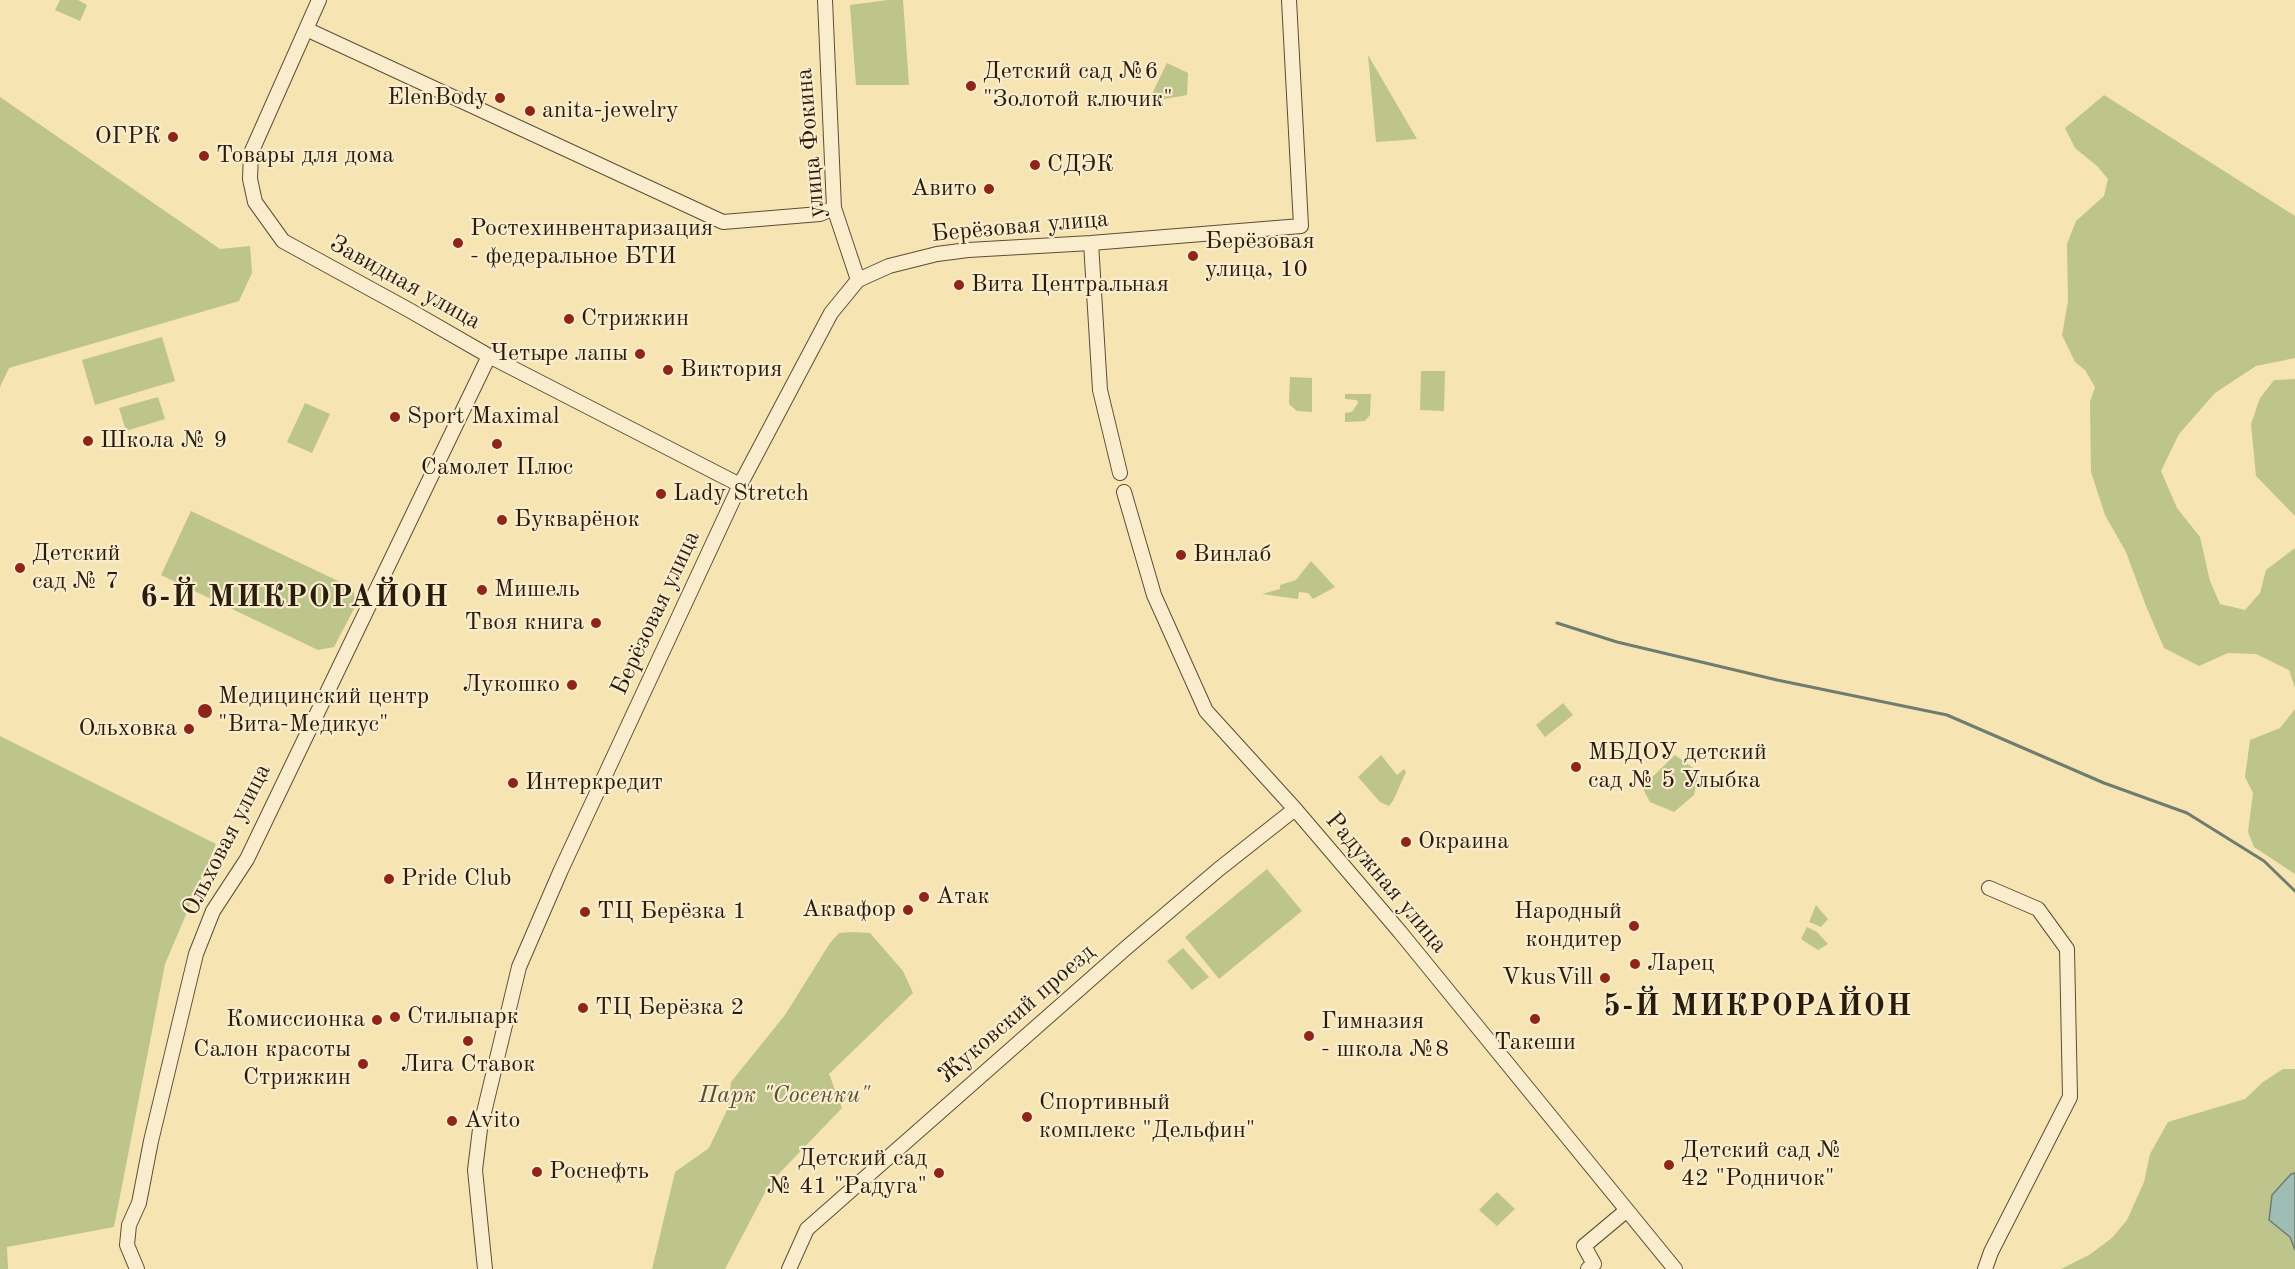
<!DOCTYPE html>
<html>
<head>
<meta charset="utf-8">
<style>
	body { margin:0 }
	canvas { display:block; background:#f7e4b3 }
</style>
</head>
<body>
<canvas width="2295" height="1269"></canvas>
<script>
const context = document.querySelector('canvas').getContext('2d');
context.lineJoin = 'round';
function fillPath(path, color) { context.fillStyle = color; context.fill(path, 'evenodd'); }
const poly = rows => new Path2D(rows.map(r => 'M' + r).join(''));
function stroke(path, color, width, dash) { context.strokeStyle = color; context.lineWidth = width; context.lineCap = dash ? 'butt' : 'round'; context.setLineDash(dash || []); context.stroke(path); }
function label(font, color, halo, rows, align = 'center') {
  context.font = font + ' "Old Standard TT",serif'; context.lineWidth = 4.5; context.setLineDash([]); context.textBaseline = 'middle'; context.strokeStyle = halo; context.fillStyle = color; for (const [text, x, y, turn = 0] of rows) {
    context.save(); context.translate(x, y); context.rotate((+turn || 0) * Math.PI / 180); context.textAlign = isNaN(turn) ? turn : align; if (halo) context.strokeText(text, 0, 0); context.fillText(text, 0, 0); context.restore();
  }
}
const green = poly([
	[60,0,78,0,87,5,80,21,55,10],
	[888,0,903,0,909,85,856,85,850,5],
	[1368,55,1417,139,1376,142],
	[1167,63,1188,73,1187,95,1148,102],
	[2104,95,2295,216,2295,358,2256,366,2215,393,2179,434,2161,471,2177,508,2200,537,2210,581,2220,604,2245,610,2260,593,2266,570,2295,548,2295,688,2289,670,2256,654,2228,653,2199,666,2164,648,2146,606,2126,552,2105,515,2091,472,2090,402,2095,387,2085,370,2075,362,2062,335,2068,301,2067,244,2076,221,2104,196,2108,179,2097,166,2075,148,2065,128],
	[0,97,220,249,250,246,252,273,239,301,9,368,0,387],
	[162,337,175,381,95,405,82,360],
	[1421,371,1445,371,1444,411,1420,410],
	[1290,377,1312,378,1312,412,1297,411,1289,404],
	[2295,379,2295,516,2256,476,2251,424,2260,398,2274,380],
	[1345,394,1371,394,1370,415,1365,421,1345,422,1345,413,1352,412,1358,403,1357,400,1345,399],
	[158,397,165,419,126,431,119,408],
	[305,403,330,414,312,453,287,442],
	[191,511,353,588,356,605,334,647,318,650,161,575],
	[1311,561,1335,587,1313,599,1308,593,1299,592,1298,599,1262,594,1280,589,1280,585,1296,580],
	[1563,703,1573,715,1545,737,1536,725],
	[2295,709,2295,874,2254,847,2248,832,2253,793,2245,777,2250,740,2280,728],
	[0,736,216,844,165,964,114,1227,7,1247,8,1269,0,1269],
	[1381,755,1397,775,1404,769,1406,772,1393,801,1389,806,1380,802,1358,777],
	[1675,755,1699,772,1694,795,1674,812,1650,802,1642,787],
	[1267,869,1302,911,1219,979,1185,937],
	[1816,905,1828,919,1821,927,1809,922],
	[1807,927,1817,932,1828,944,1818,950,1801,939],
	[851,932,870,933,903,971,913,993,829,1074,842,1108,770,1183,725,1269,652,1269,675,1172,709,1148,728,1108,731,1082,785,1015,830,943,839,933],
	[1183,948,1209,977,1192,990,1167,961],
	[2283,1069,2295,1069,2295,1269,2061,1269,2089,1255,2112,1238,2127,1220,2144,1182,2150,1154,2168,1122,2245,1099,2263,1082],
	[1497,1192,1515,1209,1497,1226,1479,1210]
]);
const water = poly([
	[2295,1173,2295,1250,2290,1237,2269,1220,2272,1195,2291,1174,2295,1173]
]);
const stream = poly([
	[1557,623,1617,642,1777,680,1947,715,2104,783,2187,813,2264,861,2295,891]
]);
const minor = poly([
	[319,0,251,153,250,179,255,202,283,241,409,310,489,356,740,485],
	[825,0,834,208,858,280],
	[306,29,723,222,820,214,834,208],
	[1091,243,1100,390,1120,473],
	[1124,492,1154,595,1206,711,1295,809,1400,932,1675,1269],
	[137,1269,127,1245,129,1225,139,1203,151,1141,196,954,213,911,247,859,489,356],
	[485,1269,475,1170,480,1129,519,967,561,870,740,485,831,313,858,280,889,266,937,254,968,250,1091,243,1301,226,1289,0],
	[789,1269,807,1229,1126,948,1219,869,1295,809],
	[1588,1269,1594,1264,1584,1246,1627,1210],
	[1985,1269,1991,1252,2070,1097,2067,949,2038,909,1989,888]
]);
const markers = [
	[971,86,6,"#8f2418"],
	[500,98,6,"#8f2418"],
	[530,111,6,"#8f2418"],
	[173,137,6,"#8f2418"],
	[204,156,6,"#8f2418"],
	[1035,165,6,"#8f2418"],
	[989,189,6,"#8f2418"],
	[458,243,6,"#8f2418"],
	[1193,256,6,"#8f2418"],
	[959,285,6,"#8f2418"],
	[569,319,6,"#8f2418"],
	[640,354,6,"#8f2418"],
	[668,370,6,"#8f2418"],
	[395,417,6,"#8f2418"],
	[88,441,6,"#8f2418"],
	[497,444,6,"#8f2418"],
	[661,494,6,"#8f2418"],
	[502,520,6,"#8f2418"],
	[1181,555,6,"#8f2418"],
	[20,568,6,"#8f2418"],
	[482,590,6,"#8f2418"],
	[596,623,6,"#8f2418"],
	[572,685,6,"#8f2418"],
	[205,711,8,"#8f2418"],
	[189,729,6,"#8f2418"],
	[1576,767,6,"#8f2418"],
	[513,783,6,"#8f2418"],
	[1406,842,6,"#8f2418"],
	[389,879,6,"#8f2418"],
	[924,897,6,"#8f2418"],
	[908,910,6,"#8f2418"],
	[585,912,6,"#8f2418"],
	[1634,926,6,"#8f2418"],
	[1635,964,6,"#8f2418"],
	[1605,978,6,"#8f2418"],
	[583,1008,6,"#8f2418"],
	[395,1017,6,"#8f2418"],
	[1535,1019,6,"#8f2418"],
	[377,1020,6,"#8f2418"],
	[1309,1036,6,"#8f2418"],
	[468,1041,6,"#8f2418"],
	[363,1064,6,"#8f2418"],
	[1027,1117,6,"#8f2418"],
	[452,1121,6,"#8f2418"],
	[1669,1165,6,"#8f2418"],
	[537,1172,6,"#8f2418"],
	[939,1173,6,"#8f2418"]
];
const poiNames = [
	["Детский сад №6",983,72],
	["\"Золотой ключик\"",983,100],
	["ElenBody",488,98,"right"],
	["anita-jewelry",542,111],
	["ОГРК",161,137,"right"],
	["Товары для дома",216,156],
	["СДЭК",1047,165],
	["Авито",977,189,"right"],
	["Ростехинвентаризация",470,229],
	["- федеральное БТИ",470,257],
	["Берёзовая",1205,242],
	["улица, 10",1205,270],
	["Вита Центральная",971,285],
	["Стрижкин",581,319],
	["Четыре лапы",628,354,"right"],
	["Виктория",680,370],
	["Sport Maximal",407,417],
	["Школа № 9",100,441],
	["Самолет Плюс",497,468,"center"],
	["Lady Stretch",673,494],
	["Букварёнок",514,520],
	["Детский",32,554],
	["сад № 7",32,582],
	["Винлаб",1193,555],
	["Мишель",494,590],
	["Твоя книга",584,623,"right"],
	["Лукошко",560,685,"right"],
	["Медицинский центр",218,697],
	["\"Вита-Медикус\"",218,725],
	["Ольховка",177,729,"right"],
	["МБДОУ детский",1588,753],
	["сад № 5 Улыбка",1588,781],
	["Интеркредит",525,783],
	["Окраина",1418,842],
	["Pride Club",401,879],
	["Атак",936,897],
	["Аквафор",896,910,"right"],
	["ТЦ Берёзка 1",597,912],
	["Народный",1622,912,"right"],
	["кондитер",1622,940,"right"],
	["Ларец",1647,964],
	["VkusVill",1593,978,"right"],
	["ТЦ Берёзка 2",595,1008],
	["Стильпарк",407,1017],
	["Комиссионка",365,1020,"right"],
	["Гимназия",1321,1022],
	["- школа №8",1321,1050],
	["Такеши",1535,1043,"center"],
	["Салон красоты",351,1050,"right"],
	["Стрижкин",351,1078,"right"],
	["Лига Ставок",468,1065,"center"],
	["Спортивный",1039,1103],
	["комплекс \"Дельфин\"",1039,1131],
	["Avito",464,1121],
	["Детский сад №",1681,1151],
	["42 \"Родничок\"",1681,1179],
	["Детский сад",927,1159,"right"],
	["№ 41 \"Радуга\"",927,1187,"right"],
	["Роснефть",549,1172]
];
const streetNames = [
	["улица Фокина",811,143,-95],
	["Берёзовая улица",1020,227,-5],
	["Завидная улица",405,283,29],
	["Берёзовая улица",656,613,-65],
	["Ольховая улица",227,840,-63],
	["Радужная улица",1386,883,50],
	["Жуковский проезд",1017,1014,-41]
];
const parkNames = [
	["Парк \"Сосенки\"",784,1096]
];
const districtNames = [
	["6-Й МИКРОРАЙОН",295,598],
	["5-Й МИКРОРАЙОН",1758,1007]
];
fillPath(green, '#bdc48c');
fillPath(water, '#9ebdb4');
stroke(water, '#6f7d70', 1.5);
stroke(stream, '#6f7d70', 3);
stroke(minor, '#5c4e35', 16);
stroke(minor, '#faedce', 14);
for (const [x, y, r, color] of markers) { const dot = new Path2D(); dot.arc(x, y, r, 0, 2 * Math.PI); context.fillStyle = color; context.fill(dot); stroke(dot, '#faedce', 2); }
label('24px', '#291c0b', '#faedce', poiNames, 'left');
label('24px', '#291c0b', '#faedce', streetNames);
label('italic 24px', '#554e32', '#faedce', parkNames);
context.letterSpacing = '1.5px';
label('bold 30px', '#291c0b', '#faedce', districtNames);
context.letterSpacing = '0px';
</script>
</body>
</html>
